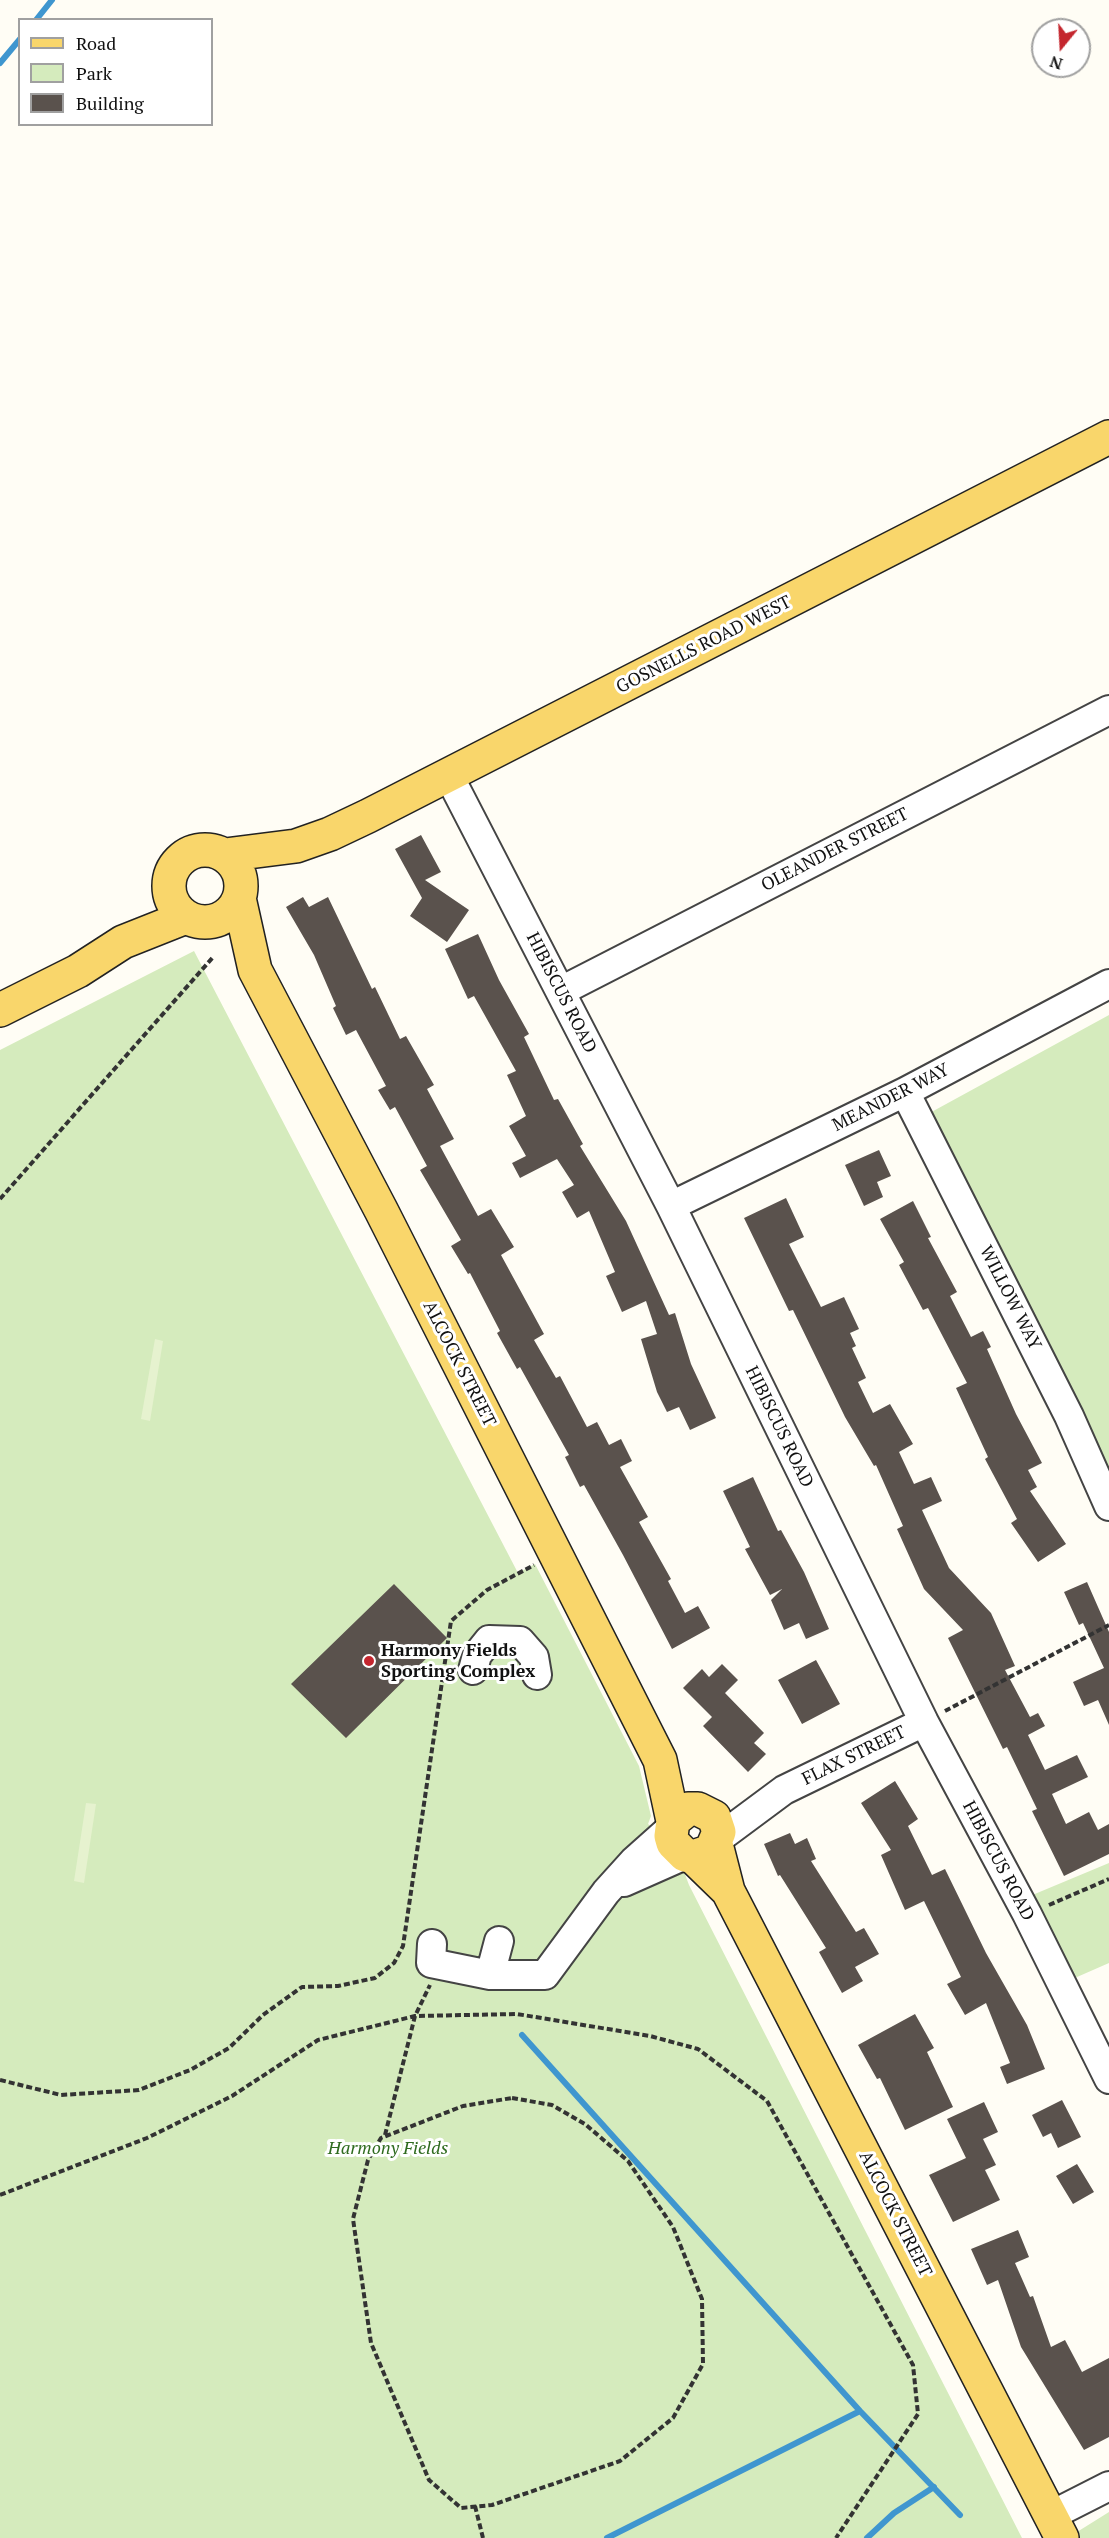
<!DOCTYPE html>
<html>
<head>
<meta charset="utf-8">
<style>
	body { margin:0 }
	#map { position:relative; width:1109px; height:2538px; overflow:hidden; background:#fffdf5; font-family:"PT Serif",serif }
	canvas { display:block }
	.legend { position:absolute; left:18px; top:18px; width:195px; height:108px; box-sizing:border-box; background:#fff; border:2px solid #a0a0a0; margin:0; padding:8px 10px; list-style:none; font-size:18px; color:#111 }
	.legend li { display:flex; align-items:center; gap:12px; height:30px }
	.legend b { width:30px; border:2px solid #a0a0a0 }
	.north { position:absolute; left:1031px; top:18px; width:60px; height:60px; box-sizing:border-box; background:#fff; border:2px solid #a0a0a0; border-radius:50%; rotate:198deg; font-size:16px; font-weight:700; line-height:24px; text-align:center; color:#111 }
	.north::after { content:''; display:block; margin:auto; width:21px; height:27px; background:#c4262e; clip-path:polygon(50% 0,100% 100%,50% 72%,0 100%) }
</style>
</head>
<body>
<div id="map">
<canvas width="1109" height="2538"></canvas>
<ul class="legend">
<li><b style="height:8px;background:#f9d66b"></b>Road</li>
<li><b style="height:16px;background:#d5ebbd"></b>Park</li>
<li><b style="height:16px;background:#5a524d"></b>Building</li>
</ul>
<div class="north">N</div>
</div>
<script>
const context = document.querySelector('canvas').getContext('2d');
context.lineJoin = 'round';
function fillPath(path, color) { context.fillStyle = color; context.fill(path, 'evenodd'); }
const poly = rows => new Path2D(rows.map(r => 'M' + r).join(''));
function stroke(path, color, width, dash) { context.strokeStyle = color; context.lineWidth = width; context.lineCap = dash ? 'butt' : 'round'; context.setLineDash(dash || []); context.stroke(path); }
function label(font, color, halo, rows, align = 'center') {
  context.font = font + ' "PT Serif",serif'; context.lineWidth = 6; context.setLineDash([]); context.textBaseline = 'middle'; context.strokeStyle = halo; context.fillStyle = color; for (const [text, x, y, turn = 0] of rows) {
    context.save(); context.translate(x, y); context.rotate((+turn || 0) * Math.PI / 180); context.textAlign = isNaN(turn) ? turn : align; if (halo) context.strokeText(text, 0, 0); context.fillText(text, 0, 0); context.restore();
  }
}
const green = poly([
	[194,951,518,1573,535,1564,639,1766,651,1816,648,1824,673,1843,689,1885,1022,2538,0,2538,0,1050],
	[1109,1015,1109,1472,926,1115],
	[1109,1863,1109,1963,1061,1984,1018,1901],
	[1109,2512,1109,2538,1069,2538,1069,2537]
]);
const pitch = poly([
	[155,1339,163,1341,150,1421,141,1419],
	[86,1803,96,1804,84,1883,74,1881]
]);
const stream = poly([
	[36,20,52,0],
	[0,63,20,39],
	[522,2035,860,2411,960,2515],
	[607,2538,860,2411],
	[867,2538,894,2513,934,2487]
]);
const building = poly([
	[421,835,441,872,425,880,469,910,447,942,410,916,422,898,395,849],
	[303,897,309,907,328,897,372,989,375,987,400,1039,406,1036,434,1085,427,1089,454,1139,440,1146,478,1216,491,1209,514,1247,501,1255,544,1334,534,1340,556,1378,560,1376,587,1427,597,1422,609,1445,621,1439,632,1461,620,1467,648,1517,639,1522,671,1579,668,1581,685,1613,698,1606,710,1628,672,1649,623,1555,584,1485,580,1487,565,1457,569,1455,520,1367,517,1369,497,1333,500,1331,470,1273,468,1274,451,1246,461,1240,420,1170,427,1166,395,1107,390,1110,378,1090,386,1086,356,1030,346,1035,333,1008,336,1006,314,955,286,907],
	[478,934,499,980,529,1034,524,1037,554,1100,558,1099,583,1144,580,1146,626,1221,669,1315,675,1313,691,1364,716,1418,690,1430,679,1407,667,1412,657,1392,641,1339,657,1334,646,1301,622,1312,606,1276,615,1272,589,1211,577,1218,562,1192,574,1185,557,1159,520,1178,512,1163,526,1156,509,1126,526,1116,507,1075,516,1071,474,996,468,999,445,949],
	[879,1150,891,1176,877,1182,883,1197,864,1206,845,1165],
	[786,1198,804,1237,789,1244,821,1307,844,1297,859,1329,850,1333,856,1346,852,1348,866,1378,858,1382,873,1413,890,1404,913,1444,899,1452,914,1484,931,1477,942,1501,922,1510,949,1568,991,1613,1015,1666,1005,1670,1030,1717,1038,1713,1045,1726,1028,1735,1045,1770,1077,1755,1088,1777,1052,1794,1066,1824,1089,1812,1098,1830,1109,1824,1109,1854,1064,1876,1032,1811,1037,1809,1007,1747,1003,1749,948,1638,963,1630,924,1589,897,1529,903,1526,876,1465,874,1466,845,1417,793,1310,789,1311,744,1218],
	[913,1201,931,1237,928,1238,957,1292,950,1296,971,1337,983,1331,991,1347,987,1349,1016,1414,1042,1463,1028,1470,1037,1487,1030,1491,1066,1544,1038,1562,1011,1523,1017,1519,985,1459,988,1457,956,1388,967,1383,928,1308,923,1310,899,1265,904,1262,880,1219],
	[753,1477,778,1531,781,1530,804,1572,829,1629,806,1639,799,1623,784,1630,771,1600,782,1589,770,1595,745,1549,750,1547,723,1491],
	[1087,1582,1109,1632,1109,1725,1098,1700,1084,1706,1073,1682,1104,1668,1083,1623,1079,1625,1064,1592],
	[394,1584,447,1638,346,1738,291,1684],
	[816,1660,840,1704,802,1724,778,1680],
	[722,1664,738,1680,725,1693,764,1733,754,1743,766,1754,748,1772,703,1726,712,1717,683,1688,702,1669,709,1677],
	[895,1781,918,1819,908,1826,932,1875,945,1869,986,1953,1027,2025,1045,2069,1007,2084,1000,2067,1010,2063,986,2003,965,2015,947,1984,961,1977,924,1901,905,1910,881,1855,891,1850,861,1803],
	[790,1833,795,1844,807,1838,816,1859,811,1861,856,1932,864,1928,879,1954,855,1967,863,1981,842,1993,819,1952,826,1948,780,1875,778,1876,764,1844],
	[915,2014,934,2048,927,2052,953,2107,905,2130,880,2078,877,2079,858,2045],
	[1062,2100,1081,2137,1058,2148,1051,2133,1043,2137,1032,2115],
	[984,2102,998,2132,983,2139,996,2165,985,2170,1000,2200,953,2222,929,2175,966,2158,947,2119],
	[1077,2164,1094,2192,1073,2204,1056,2176],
	[1018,2230,1029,2257,1015,2263,1030,2297,1033,2296,1051,2347,1065,2340,1082,2372,1109,2358,1109,2437,1084,2450,1021,2347,998,2280,987,2285,971,2249]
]);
const path = poly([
	[0,1199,214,956],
	[945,1711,1109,1625],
	[1049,1905,1109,1879],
	[0,2080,61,2095,139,2090,190,2070,229,2048,263,2015,302,1987,338,1986,375,1978,394,1963,403,1946,451,1621,487,1590,534,1565],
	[512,2098,552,2105,585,2124,628,2161,673,2227,702,2299,703,2364,673,2418,620,2461,492,2505,461,2508,429,2480,371,2343,353,2219,368,2160,381,2138,463,2106,512,2098],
	[385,2135,415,2016,430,1985],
	[0,2195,147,2138,232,2096,318,2040,415,2016,517,2014,650,2036,698,2049,767,2101,913,2365,918,2414,836,2538],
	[475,2506,483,2538]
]);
const minor = poly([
	[449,776,671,1206,924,1722,1027,1914,1109,2079],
	[561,991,1109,710],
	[905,1092,1069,1416,1109,1506],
	[671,1206,905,1092,1109,984],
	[473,1670,477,1655,489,1640,520,1641,534,1657,537,1675],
	[718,1839,784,1790,924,1722],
	[624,1882,685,1855],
	[432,1944,431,1963,490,1975,545,1975,606,1892,634,1861,671,1828],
	[490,1975,499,1941],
	[1050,2516,1109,2486]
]);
const major = poly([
	'169 886a36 36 0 1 1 72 0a36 36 0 1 1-72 0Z',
	[225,855,296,846,330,834,368,816,1109,437],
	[239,898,255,970,381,1210,660,1760,673,1821],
	[0,1010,78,971,123,942,186,917],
	[716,1844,728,1891,1062,2538],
	[693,1857,711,1851,719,1832,714,1817,698,1809,688,1809,673,1821,671,1836,673,1843,685,1855,693,1857,728,1891]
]);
const markers = [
	[369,1661,6,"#c4262e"]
];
const streetNames = [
	["GOSNELLS ROAD WEST",704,645,-27],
	["OLEANDER STREET",835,850,-27],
	["HIBISCUS ROAD",561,993,63],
	["MEANDER WAY",891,1098,-27],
	["WILLOW WAY",1010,1298,63],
	["ALCOCK STREET",459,1364,63],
	["HIBISCUS ROAD",779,1427,64],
	["FLAX STREET",854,1756,-26],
	["HIBISCUS ROAD",998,1861,62],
	["ALCOCK STREET",895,2214,63]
];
const poiNames = [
	["Harmony Fields",381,1651],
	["Sporting Complex",381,1672]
];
const parkNames = [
	["Harmony Fields",388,2149]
];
fillPath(green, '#d5ebbd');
fillPath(pitch, '#e6f2cf');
stroke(stream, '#3f96cf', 6);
fillPath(building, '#5a524d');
stroke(minor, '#444', 32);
stroke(major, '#222', 36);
stroke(path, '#333', 4, [6, 3]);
stroke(minor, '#fff', 28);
stroke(major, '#f9d66b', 33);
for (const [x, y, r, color] of markers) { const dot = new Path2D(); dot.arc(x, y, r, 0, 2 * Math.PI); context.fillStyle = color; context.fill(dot); stroke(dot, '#fff', 2); }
label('18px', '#111', '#fff', streetNames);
label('bold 18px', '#111', '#fff', poiNames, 'left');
label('italic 18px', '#2f6b1f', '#fff', parkNames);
</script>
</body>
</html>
